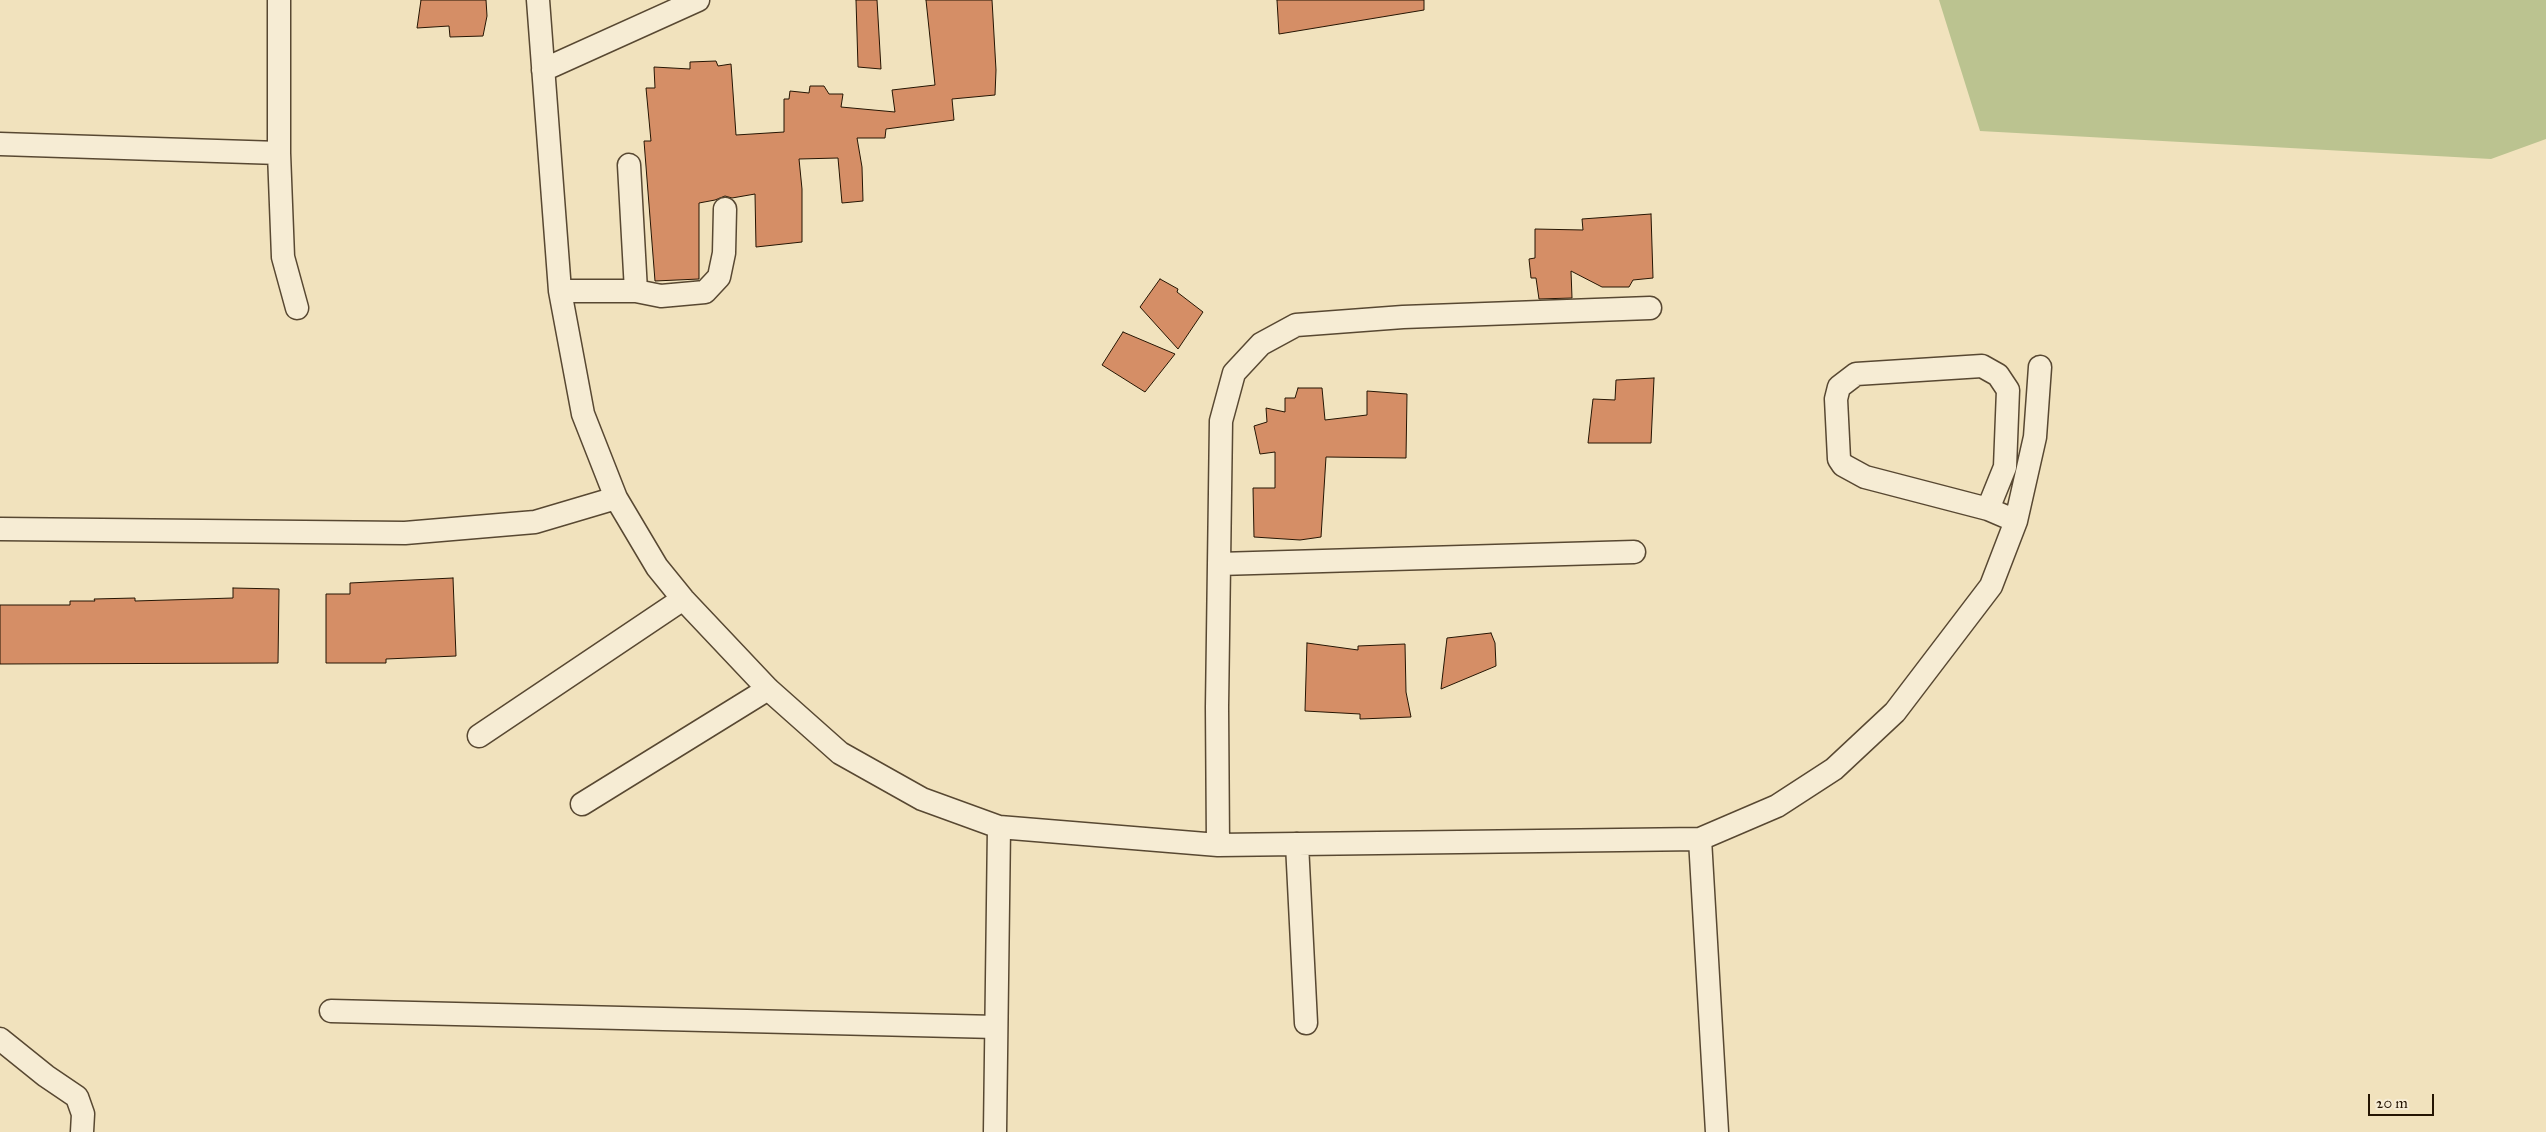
<!DOCTYPE html>
<html>
<head>
<meta charset="utf-8">
<style>
	body { margin:0 }
	#map { position:relative; width:2546px; height:1132px; overflow:hidden; background:#f1e2bd; font-family:"IM FELL Great Primer",serif }
	canvas { display:block }
	.scale { position:absolute; left:2368px; top:1094px; width:66px; height:22px; box-sizing:border-box; border:2px solid #251503; border-top:0; padding-left:6px; font-size:15px; line-height:18px; white-space:nowrap; color:#251503; -webkit-text-stroke:4px #f6ecd4; paint-order:stroke }
</style>
</head>
<body>
<div id="map">
<canvas width="2546" height="1132"></canvas>
<div class="scale">20 m</div>
</div>
<script>
const context = document.querySelector('canvas').getContext('2d');
context.lineJoin = 'round';
function fillPath(path, color) { context.fillStyle = color; context.fill(path, 'evenodd'); }
const poly = rows => new Path2D(rows.map(r => 'M' + r).join(''));
function stroke(path, color, width, dash) { context.strokeStyle = color; context.lineWidth = width; context.lineCap = dash ? 'butt' : 'round'; context.setLineDash(dash || []); context.stroke(path); }
const green = poly([
	[1939,0,2546,0,2546,139,2491,159,1980,131]
]);
const building = poly([
	[421,0,486,0,487,16,483,36,450,37,449,26,417,28,421,0],
	[856,0,877,0,881,69,858,67,856,0],
	[926,0,992,0,996,70,995,95,952,99,954,120,886,129,885,138,857,138,862,167,863,201,842,203,838,158,799,159,802,189,802,242,756,247,755,194,732,198,725,196,715,200,699,203,699,279,655,281,644,141,651,141,646,88,655,88,654,67,690,69,690,62,716,61,718,66,731,64,736,135,784,132,784,99,789,99,790,91,809,93,810,86,824,86,829,94,843,94,841,107,895,112,892,90,935,85,926,0],
	[1277,0,1424,0,1424,10,1279,34,1277,0],
	[1651,214,1653,278,1633,280,1629,287,1602,287,1571,271,1572,298,1539,299,1536,278,1531,278,1529,259,1535,258,1535,229,1583,230,1582,219,1651,214],
	[1160,279,1178,289,1177,292,1203,312,1178,349,1140,307,1160,279],
	[1123,332,1175,354,1145,392,1102,365,1123,332],
	[1654,378,1651,443,1588,443,1593,399,1615,400,1616,380,1654,378],
	[1298,388,1322,388,1325,420,1367,415,1367,391,1407,394,1406,458,1326,457,1321,537,1300,540,1254,537,1253,488,1275,488,1275,452,1260,454,1254,426,1267,422,1266,408,1285,412,1285,398,1295,398,1298,388],
	[453,578,456,656,386,659,386,663,326,663,326,594,350,594,350,583,453,578],
	[233,588,279,589,278,663,0,664,0,605,70,605,70,601,95,601,94,599,135,598,135,601,233,598,233,588],
	[1491,633,1495,643,1496,666,1441,689,1447,638,1491,633],
	[1307,643,1358,650,1358,646,1405,644,1406,692,1411,717,1360,719,1360,714,1305,711,1307,643]
]);
const minor = poly([
	[279,0,279,153,283,257,297,308],
	[538,0,560,291,583,414,616,498,657,567,683,599,768,689,840,753,922,799,999,827,1218,845,1700,839,1777,806,1834,769,1895,712,1991,586,2016,521,2035,437,2040,367],
	[543,70,698,0],
	[0,144,279,153],
	[629,165,636,291],
	[560,291,636,291,661,296,705,292,719,277,724,253,725,209],
	[1988,509,2005,467,2008,390,1998,375,1982,366,1856,374,1839,387,1836,399,1839,459,1843,465,1865,477,1988,509,2016,521],
	[0,529,405,533,535,522,616,498],
	[1219,564,1634,552],
	[479,736,683,599],
	[582,804,768,689],
	[1700,839,1717,1132],
	[1297,844,1306,1023],
	[1218,845,1217,707,1221,421,1234,373,1261,344,1296,325,1403,317,1650,308],
	[331,1011,996,1027],
	[0,1039,46,1076,77,1097,83,1114,82,1132],
	[995,1132,999,827]
]);
fillPath(green, '#bbc390');
fillPath(building, '#d58e66');
stroke(building, '#251503', 1);
stroke(minor, '#584832', 25);
stroke(minor, '#f6ecd4', 22);
</script>
</body>
</html>
